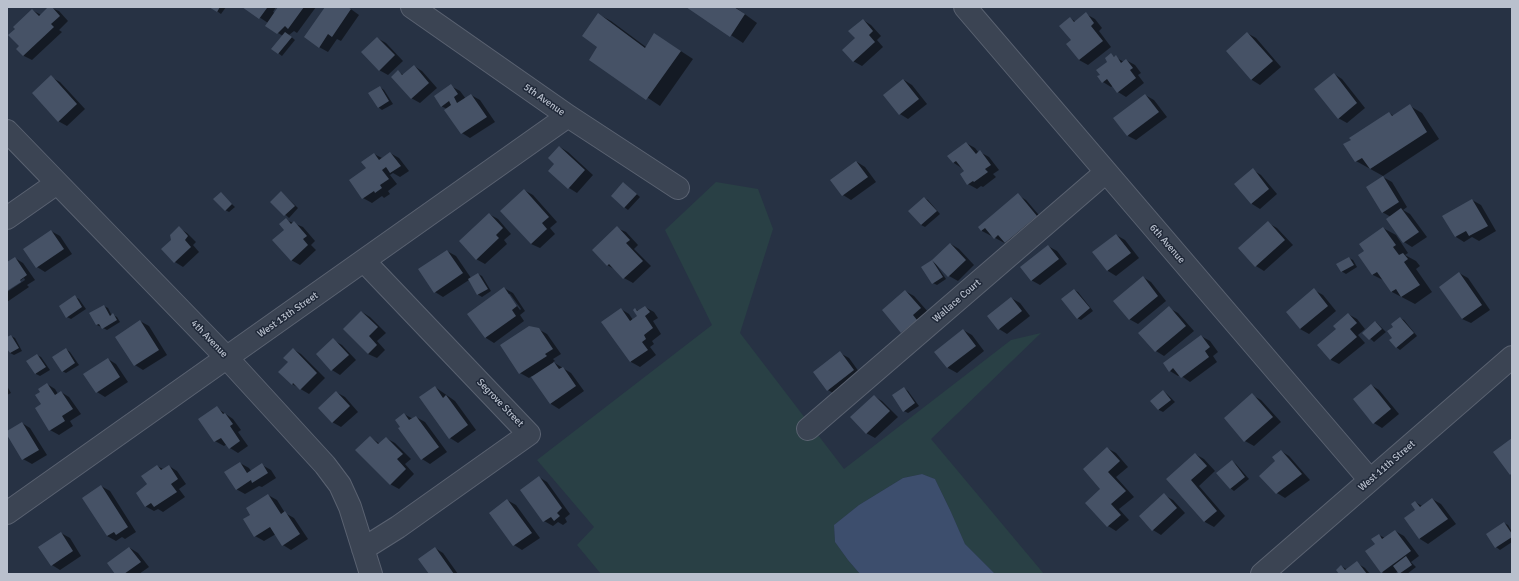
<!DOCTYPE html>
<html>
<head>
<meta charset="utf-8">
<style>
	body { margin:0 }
	#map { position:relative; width:1519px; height:581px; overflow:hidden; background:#273244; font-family:Signika,sans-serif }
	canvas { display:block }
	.frame { position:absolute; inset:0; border:8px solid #b9c0cd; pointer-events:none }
</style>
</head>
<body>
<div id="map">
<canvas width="1519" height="581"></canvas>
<div class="frame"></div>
</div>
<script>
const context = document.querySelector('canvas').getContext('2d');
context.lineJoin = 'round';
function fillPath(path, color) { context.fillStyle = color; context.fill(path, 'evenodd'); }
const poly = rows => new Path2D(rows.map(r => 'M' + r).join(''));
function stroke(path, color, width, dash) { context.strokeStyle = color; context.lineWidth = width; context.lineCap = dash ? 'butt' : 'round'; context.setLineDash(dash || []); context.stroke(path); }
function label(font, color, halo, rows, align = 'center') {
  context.font = font + ' Signika,sans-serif'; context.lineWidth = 3; context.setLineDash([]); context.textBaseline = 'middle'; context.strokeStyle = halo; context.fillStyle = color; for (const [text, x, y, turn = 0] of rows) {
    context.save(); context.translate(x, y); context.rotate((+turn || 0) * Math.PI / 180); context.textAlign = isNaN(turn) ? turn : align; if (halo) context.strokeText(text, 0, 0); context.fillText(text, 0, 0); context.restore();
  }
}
const green = poly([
	[716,182,758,189,773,229,740,333,844,469,1011,340,1041,333,931,439,1044,574,995,574,965,544,951,512,935,479,922,474,903,478,859,505,834,525,835,542,848,560,860,574,601,574,577,545,594,527,537,460,712,325,665,230]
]);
const water = poly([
	[922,474,935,479,951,512,965,544,995,574,860,574,848,560,835,542,834,525,859,505,903,478]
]);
const shadow = poly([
	[49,7,59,11,68,21,59,30,62,32,32,60,24,56,17,49,20,46,32,10,41,15],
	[211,7,226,7,221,14],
	[244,7,276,7,273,12,275,13,280,7,316,7,297,33,294,31,289,35,295,40,282,56,278,53,283,36,278,33,268,23],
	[326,7,348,7,359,15,341,41,337,39,328,52,319,47],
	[688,7,735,7,757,23,743,43],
	[598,14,611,21,646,47,667,42,693,59,660,106,590,59,598,47],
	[1086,14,1095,19,1102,28,1099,31,1111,47,1088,65,1079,60,1072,41,1070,18,1076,22],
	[863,20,871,25,881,36,877,40,883,47,862,66,853,61,856,38],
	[1247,33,1256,38,1281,67,1260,85,1252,80,1227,51],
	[377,38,386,43,403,61,388,75,379,70],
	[1111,55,1124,62,1126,60,1135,65,1141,73,1138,75,1144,83,1126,97,1118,92,1113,86,1111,87,1103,82,1101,75,1109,62],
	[414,66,422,71,437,88,420,103,411,98,398,72,404,75],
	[1334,74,1342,79,1365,108,1347,123,1338,118],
	[51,77,60,82,85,109,67,126,58,121],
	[904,80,912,85,927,104,908,119,900,114],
	[451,86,460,91,466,99,471,95,480,100,495,122,470,138,462,133,447,109,441,106],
	[380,87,384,90,393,104,382,110,378,107],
	[1145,95,1154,100,1167,117,1136,140,1128,136],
	[1410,106,1422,113,1439,139,1383,176,1356,161,1389,113,1394,116],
	[966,143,975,148,979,153,980,152,989,157,999,170,993,174,996,177,983,187,981,186,977,189,968,184,966,171,954,163,949,156],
	[560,147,568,152,593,175,577,193,569,188,556,164],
	[390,153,399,158,409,171,400,177,393,173,390,175,397,184,388,191,390,194,384,198,382,196,372,203,363,198,374,154,382,158],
	[857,162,865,167,876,182,851,200,843,195,832,180],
	[1253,170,1261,175,1277,194,1260,209,1252,204,1235,184],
	[1383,177,1392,182,1407,207,1403,210,1410,214,1427,237,1412,247,1404,242,1391,217,1382,212],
	[624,183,640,197,628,210,624,207],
	[524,190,533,195,557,222,550,228,555,234,540,248,531,244],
	[281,192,298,208,289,218,271,202],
	[221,194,235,207,229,212,225,210],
	[1018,195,1026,200,1044,221,1014,248,982,231,979,227],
	[924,198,928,200,940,214,925,227,921,225,909,211],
	[1472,200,1481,205,1496,231,1479,241,1472,237,1464,242,1456,237],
	[489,214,498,219,511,234,504,240,507,244,485,264,476,259],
	[286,220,303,227,315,241,311,245,316,250,300,265,291,260,286,230],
	[1268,223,1277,228,1293,245,1264,271,1256,266],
	[179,228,187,233,196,242,193,245,199,252,183,267,175,262,172,240],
	[617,228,626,232,638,245,634,249,651,266,633,283,624,278,616,270,607,265],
	[1383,228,1396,235,1408,253,1405,255,1416,261,1420,266,1416,269,1432,292,1415,304,1392,292,1385,281,1373,275,1360,255,1365,251],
	[51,231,60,236,72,254,45,272,37,267],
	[1116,235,1125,240,1139,258,1116,276,1108,271,1094,252],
	[951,244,959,249,974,265,958,281,949,276],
	[1048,246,1057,251,1067,264,1040,285,1031,280],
	[447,251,456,256,471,278,478,274,482,276,491,291,482,297,477,294,469,280,443,297,435,292],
	[15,258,23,263,35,280,27,285,29,287,7,302,7,292,25,280,24,278,7,290,7,263],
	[1349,258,1353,260,1357,267,1346,274,1341,271],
	[932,261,936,264,946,279,937,285,933,283],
	[1459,273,1468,278,1490,310,1471,323,1462,319],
	[1143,277,1151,282,1166,301,1138,324,1129,319],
	[504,288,513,293,525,311,520,315,524,321,494,343,486,338,469,314],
	[508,294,510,294,521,309,520,310],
	[1074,290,1078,292,1093,311,1081,320,1077,318],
	[1314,290,1323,295,1336,311,1309,334,1300,329],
	[905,291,914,296,929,313,911,338,902,333,883,310],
	[75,297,79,299,86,309,71,319,67,317],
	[1011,298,1020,303,1030,316,1007,334,999,329],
	[104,306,108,308,112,316,113,315,117,317,120,322,107,330,97,325,91,314],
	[645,307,654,312,658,318,653,321,661,334,652,341,654,344,650,347,656,355,640,367,631,362,603,322,621,309,629,314,633,320,639,316,635,309,639,311],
	[1169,308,1178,313,1194,331,1164,356,1156,351],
	[362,312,370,317,386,333,377,341,385,350,377,358,368,354],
	[1348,314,1357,319,1365,329,1358,335,1365,343,1339,364,1331,360,1338,329],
	[1400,318,1404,320,1417,336,1400,350,1396,347,1394,338,1395,327],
	[140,321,149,326,167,355,143,370,135,365],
	[1376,322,1386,332,1374,342,1364,333],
	[538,329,547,334,561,354,553,359,555,361,553,362,571,373,584,391,559,409,551,404,532,376,529,378,520,373],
	[963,330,972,335,984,351,957,373,948,368,936,352],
	[11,336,15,338,22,351,14,355,10,353,7,347,7,338],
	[1201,336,1210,341,1218,352,1213,356,1217,362,1190,382,1180,375,1178,376,1170,371],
	[333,340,342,345,356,360,340,375,332,370],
	[66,349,70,352,79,365,66,373,62,371],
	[293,349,301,354,325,378,309,394,292,384,289,362],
	[840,353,849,358,862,376,836,395,828,390],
	[37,355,41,357,50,370,40,376,36,374,28,361],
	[108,359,116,364,128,382,105,397,97,392],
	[47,384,55,389,58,394,61,392,69,397,81,414,70,421,73,426,59,435,50,430,42,404,42,393],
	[1371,385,1379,390,1399,414,1382,428,1374,423],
	[7,386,11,393,7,395],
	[435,387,455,401,476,430,458,443,450,438],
	[904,388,908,391,919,406,908,413,904,411],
	[1163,391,1167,394,1175,402,1163,412,1159,410,1152,401],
	[336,392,345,397,358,412,341,427,332,422],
	[1252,395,1261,400,1281,422,1254,446,1245,441,1225,418],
	[874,396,882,401,898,417,875,438,866,433],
	[217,408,233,419,241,430,238,432,248,446,238,453,230,448,227,444,224,446,215,441],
	[404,414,413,419,416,417,425,422,447,452,430,464,422,459,402,427],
	[22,423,30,428,47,455,32,464,23,459,7,433],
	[370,437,380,444,386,438,395,443,411,459,405,464,414,474,399,489,390,484],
	[1107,448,1116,453,1128,467,1116,477,1134,497,1119,509,1129,520,1116,531,1108,526,1102,489],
	[1281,451,1289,456,1310,480,1285,498,1277,493,1277,461],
	[1195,454,1204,459,1215,471,1199,486,1225,516,1214,527,1205,522,1167,479],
	[1232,461,1236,464,1249,479,1234,491,1230,488],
	[240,463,249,468,251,471,262,465,271,470,276,478,262,487,259,486,245,494,236,489],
	[157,466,163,469,169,466,177,471,186,484,179,489,185,497,163,512,158,509,154,511,145,506,148,484],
	[539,477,547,482,570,514,565,518,567,522,563,525,558,522,553,526,544,521],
	[101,486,110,491,136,532,125,539,122,537,116,541,107,536],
	[268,495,277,500,285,513,294,518,308,539,291,550,283,545,276,534,264,541,255,536,251,515],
	[1164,495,1173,500,1185,513,1161,535,1153,530],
	[1432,499,1441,504,1456,524,1428,544,1420,539,1405,518,1416,510,1415,502,1422,506],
	[507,500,516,505,540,538,522,550,514,545],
	[1504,523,1508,525,1512,532,1512,542,1500,550,1496,547,1487,534],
	[1395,531,1404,536,1419,556,1411,562,1416,567,1407,574,1401,574,1398,571,1395,574,1385,574,1382,572,1376,544,1379,535,1385,538],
	[61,533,70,538,81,556,60,570,52,565],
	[130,548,138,553,149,567,139,574,117,574],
	[435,548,443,553,458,574,430,574],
	[1357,563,1365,568,1370,574,1340,574,1341,566,1348,570]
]);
const building = poly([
	[48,7,52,7,60,16,51,24,54,27,23,56,16,49,19,46,8,35,15,29,13,27,32,9,39,16],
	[209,7,220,7,217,12],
	[242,7,266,7,267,8,259,19],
	[278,7,304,7,288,29,285,26,277,34,265,26],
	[325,7,348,7,351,9,332,37,328,34,319,48,304,37],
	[686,7,734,7,745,14,730,37],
	[1086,12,1094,23,1091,26,1103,41,1079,60,1066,44,1071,40,1059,26,1070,17,1074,22],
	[598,13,645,48,654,33,681,51,646,100,589,60,597,47,582,36],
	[863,19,873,31,869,35,875,42,853,62,842,50,855,38,848,31],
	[285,32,292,37,278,54,271,49],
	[1247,32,1273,61,1251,80,1226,51],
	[377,37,395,55,379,71,361,52],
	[1111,53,1114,57,1116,55,1121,63,1126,59,1133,68,1130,70,1136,78,1117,93,1107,79,1102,83,1097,76,1100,75,1096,70,1107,62,1105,58],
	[414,65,429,83,411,99,391,77,398,70,402,75],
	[1334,73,1357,103,1338,119,1314,89],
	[51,75,77,104,58,122,32,93],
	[903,79,919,99,899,115,883,95],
	[451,84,458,94,454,97,457,103,471,94,487,117,461,134,444,110,451,105,449,101,441,107,434,96],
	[380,86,389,101,378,108,368,93],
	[1145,94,1159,112,1127,136,1113,118],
	[1410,104,1427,132,1370,169,1362,158,1355,162,1343,144,1351,140,1349,138,1389,112,1392,116],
	[966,142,976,154,980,150,991,165,985,169,988,172,974,182,973,181,967,185,960,174,964,171,956,161,953,163,947,156],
	[559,146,585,170,568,189,548,171,554,164,548,158],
	[390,152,401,166,390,173,386,167,382,170,389,179,380,185,382,188,375,193,374,191,362,199,349,180,366,168,361,162,374,153,379,160],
	[856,161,868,177,842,196,830,180],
	[1253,168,1269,189,1251,204,1234,184],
	[1383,176,1399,202,1382,213,1366,187],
	[623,182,637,194,624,208,611,196],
	[524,189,549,217,542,223,547,229,531,244,500,211],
	[281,191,295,206,284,216,270,202],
	[221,192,232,204,225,211,213,199],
	[1018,193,1037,216,1005,243,998,235,994,239,985,228,981,231,978,227],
	[924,197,937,211,921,225,908,211],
	[1472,199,1488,226,1469,236,1466,231,1455,237,1442,216],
	[1401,208,1419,232,1403,243,1386,219],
	[489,213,503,228,496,235,499,238,476,260,459,241],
	[286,218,291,224,294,221,307,236,303,239,308,245,291,261,272,240,284,230,279,224],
	[1268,221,1285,240,1255,267,1238,248],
	[179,226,188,236,185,240,191,247,174,263,161,249,171,240,170,235],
	[617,226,630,240,626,243,643,261,623,279,609,264,607,266,592,250],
	[1383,227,1396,245,1393,247,1399,255,1403,253,1408,259,1404,262,1420,285,1401,297,1396,289,1391,292,1377,272,1372,275,1358,255,1364,251,1359,244],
	[51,230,64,249,36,268,23,249],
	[1116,234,1131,253,1107,271,1092,252],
	[950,243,966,260,948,277,932,260],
	[1048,245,1059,259,1031,281,1020,267],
	[447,250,463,273,434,293,418,269],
	[15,257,27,275,20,280,21,282,7,291,7,262],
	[1349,257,1354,265,1341,272,1336,264],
	[932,260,943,277,932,284,921,267],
	[1459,272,1482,305,1462,319,1439,287],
	[478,273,488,289,477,295,468,279],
	[1143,276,1158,296,1129,320,1113,301],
	[504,287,517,306,512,310,516,316,485,338,467,314],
	[1314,288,1328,306,1300,329,1286,312],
	[1074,289,1090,308,1077,319,1061,299],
	[905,290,921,308,913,315,917,320,901,333,882,310],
	[75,295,82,307,66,318,59,306],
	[1011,297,1022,311,998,330,987,316],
	[104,305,110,316,113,313,117,320,102,329,99,324,96,325,89,313],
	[645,306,650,312,645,316,653,328,644,335,646,339,642,342,648,350,630,362,601,322,621,308,630,321,637,316,633,310,635,308,637,311],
	[1169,306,1186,326,1155,352,1138,333],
	[361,311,378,327,369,336,377,345,368,354,343,329],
	[1348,313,1357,323,1350,329,1357,337,1330,360,1317,345,1336,329,1333,326],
	[1400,317,1414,333,1396,348,1389,340,1392,338,1387,331,1393,327,1391,324],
	[140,320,159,350,134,366,115,337],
	[1375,321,1382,329,1369,340,1362,333],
	[529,326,539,328,553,349,545,354,547,356,519,374,500,345],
	[963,329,976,346,947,368,934,352],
	[11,335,19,348,10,353,7,349,7,337],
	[1201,335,1210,347,1205,351,1209,357,1181,378,1173,368,1169,372,1163,363],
	[333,338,349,355,331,371,316,354],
	[66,348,75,363,62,372,52,357],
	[293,348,317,373,300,390,293,383,292,385,278,372,288,362,283,358],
	[840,351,854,370,827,391,813,372],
	[37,354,46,367,35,374,26,361],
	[108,358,120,377,96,393,83,374],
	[554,362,559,369,563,367,576,386,550,404,531,377],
	[47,383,55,395,61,391,73,409,62,416,65,421,49,431,35,408,41,404,35,395,40,392,38,389],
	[1371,384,1391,409,1373,424,1353,399],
	[435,386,443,398,446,395,468,425,449,439,419,397],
	[904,387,915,403,903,412,892,395],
	[1163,390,1171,400,1158,410,1150,401],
	[336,391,350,406,332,423,318,408],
	[1252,393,1273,417,1244,442,1224,418],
	[874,395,890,411,866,434,850,417],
	[217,406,223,414,225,413,233,424,230,426,240,441,229,449,221,438,214,442,198,419],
	[404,413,409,420,416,416,439,447,421,460,398,428,400,427,395,420],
	[22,422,39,450,22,460,7,435,7,431],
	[370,436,378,444,386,437,403,454,397,459,406,469,390,485,355,450],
	[1512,438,1512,473,1510,475,1493,452],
	[1107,447,1120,461,1108,472,1126,491,1111,504,1121,515,1107,527,1085,503,1100,489,1083,469],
	[1281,450,1302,474,1276,494,1259,476,1275,461,1272,457],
	[1195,453,1207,466,1191,480,1217,511,1204,522,1166,479],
	[1232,460,1245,477,1230,489,1216,473],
	[240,462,247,473,262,463,268,473,252,483,251,480,236,490,224,472],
	[157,465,161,470,169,465,178,479,171,484,177,492,154,507,151,503,145,507,136,493,147,484,141,476],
	[539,476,562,508,557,513,560,516,554,521,551,517,543,522,520,490],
	[101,485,128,527,116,535,114,532,107,536,82,498],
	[1164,493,1177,508,1152,531,1139,516],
	[268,494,281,514,285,511,300,534,282,546,270,527,254,537,243,519,250,515,246,508],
	[1432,498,1448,519,1419,539,1404,518,1415,510,1411,504,1415,501,1420,507],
	[507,499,532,533,513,546,489,513],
	[1504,522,1512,534,1512,537,1495,548,1486,534],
	[1395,530,1411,551,1381,573,1365,551,1375,544,1371,539,1379,534,1382,539],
	[61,532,73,551,51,566,38,547],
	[129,547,141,562,124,574,115,574,107,563],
	[435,547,454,574,429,574,418,559],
	[1406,556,1412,565,1399,574,1393,566],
	[1357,561,1367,574,1339,574,1336,570,1341,565,1345,570]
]);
const minor = poly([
	[412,7,568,116,678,188],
	[965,7,1370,480],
	[7,131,227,358,325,465,340,485,350,507,371,574],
	[7,218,57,183],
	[808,429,1106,172],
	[7,513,568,116],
	[363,549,398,527,529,434,364,261],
	[1262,574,1512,357]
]);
const streetNames = [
	["5th Avenue",544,100,35],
	["6th Avenue",1167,244,49],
	["Wallace Court",957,301,-41],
	["West 13th Street",288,315,-35],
	["4th Avenue",209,339,46],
	["Segrove Street",500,403,46],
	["West 11th Street",1387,466,-41]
];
fillPath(green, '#294045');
fillPath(water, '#3d4e6d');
fillPath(shadow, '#0007');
fillPath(building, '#465266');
stroke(minor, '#5a6271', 24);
stroke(minor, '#3b4453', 22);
label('10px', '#b9c0cd', '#202939', streetNames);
</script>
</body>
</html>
